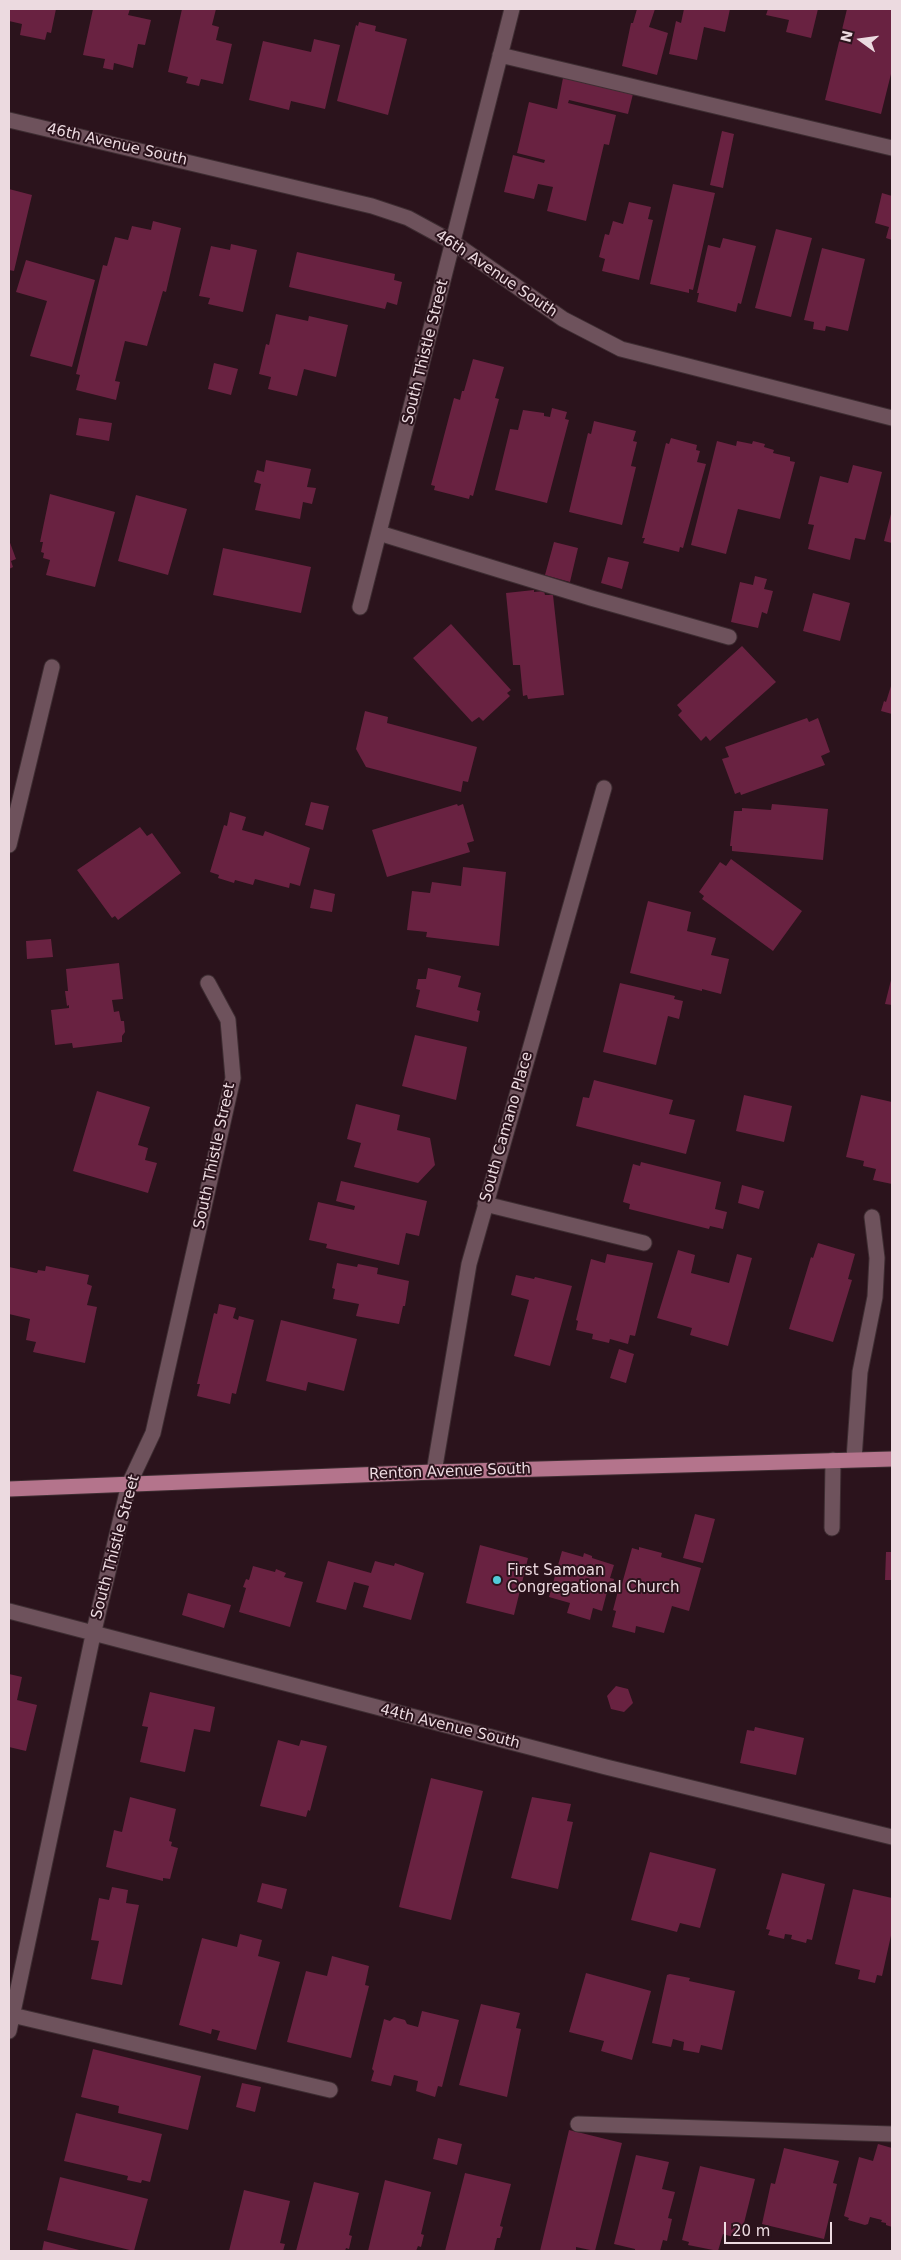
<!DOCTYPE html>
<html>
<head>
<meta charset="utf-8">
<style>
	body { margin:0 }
	#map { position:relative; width:901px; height:2260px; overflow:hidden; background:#2b131c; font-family:"DejaVu Sans",sans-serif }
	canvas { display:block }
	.frame { position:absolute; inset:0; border:10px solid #ecdae0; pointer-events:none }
	.north { position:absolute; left:836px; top:15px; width:50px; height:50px; -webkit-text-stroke:4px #2b131c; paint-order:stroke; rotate:284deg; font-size:14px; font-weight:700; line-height:20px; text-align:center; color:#ecdae0 }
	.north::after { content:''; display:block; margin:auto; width:18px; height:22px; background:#ecdae0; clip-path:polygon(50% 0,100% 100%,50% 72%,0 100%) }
	.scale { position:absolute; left:724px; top:2222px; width:108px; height:22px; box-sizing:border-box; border:2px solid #ecdae0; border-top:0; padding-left:6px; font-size:15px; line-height:18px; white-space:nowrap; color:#ecdae0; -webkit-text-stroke:4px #2b131c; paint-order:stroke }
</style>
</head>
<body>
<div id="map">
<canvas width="901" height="2260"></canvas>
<div class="frame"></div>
<div class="north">N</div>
<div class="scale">20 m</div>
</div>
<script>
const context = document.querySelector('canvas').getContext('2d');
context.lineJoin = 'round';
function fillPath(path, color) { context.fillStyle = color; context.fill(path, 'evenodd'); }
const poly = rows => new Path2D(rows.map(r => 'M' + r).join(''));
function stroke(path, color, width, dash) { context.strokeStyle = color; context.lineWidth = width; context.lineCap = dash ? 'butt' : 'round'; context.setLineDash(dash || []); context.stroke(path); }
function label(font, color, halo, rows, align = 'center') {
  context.font = font + ' "DejaVu Sans",sans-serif'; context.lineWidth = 4; context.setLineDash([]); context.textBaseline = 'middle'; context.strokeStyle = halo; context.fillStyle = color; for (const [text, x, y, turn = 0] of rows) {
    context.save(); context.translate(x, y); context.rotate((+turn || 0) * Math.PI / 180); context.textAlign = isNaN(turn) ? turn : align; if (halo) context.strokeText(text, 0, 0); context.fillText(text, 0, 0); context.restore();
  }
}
const building = poly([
	[9,9,56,9,51,33,47,32,45,40,20,35,22,24,9,21],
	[93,9,130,9,128,15,151,20,145,45,138,44,133,68,114,63,113,70,103,68,105,59,83,55],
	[182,9,216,9,212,25,219,27,216,40,232,44,223,84,201,79,199,86,186,83,188,77,168,72],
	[637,9,655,9,649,27,668,33,657,75,622,66,631,23,633,23],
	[684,9,730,9,725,32,704,27,697,60,669,54,676,21,681,23],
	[768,9,818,9,811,38,786,32,789,20,766,15],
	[847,9,892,9,892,70,881,114,825,100],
	[359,22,376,26,375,31,407,39,388,115,337,101,356,25,358,26],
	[314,39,340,45,325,109,291,101,289,110,249,100,263,41,311,52],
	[563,78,633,94,628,114,569,100,568,103,616,115,609,145,604,144,586,221,547,211,553,187,538,184,534,199,504,192,513,155,544,163,545,160,517,153,529,102,557,109],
	[722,131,734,134,723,188,710,185],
	[673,184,715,193,693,290,689,289,689,293,650,284],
	[9,189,32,195,14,271,9,270],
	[882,193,892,196,892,240,886,238,889,227,875,223],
	[629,202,651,207,648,219,653,220,639,280,602,271,605,259,599,257,605,234,609,235,613,221,623,224],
	[153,221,181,228,166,292,163,291,147,346,125,341,115,381,120,382,116,400,76,390,80,375,76,374,103,265,107,266,115,237,128,240,132,226,151,230],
	[776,229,812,238,791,317,755,308],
	[723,238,756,246,741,304,738,303,736,312,697,302,699,293,697,293,708,245,720,248],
	[231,244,257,250,243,312,208,304,210,298,199,296,211,246,230,250],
	[822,248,865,259,848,331,826,326,825,331,813,329,814,322,804,320],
	[297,252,395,274,394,280,402,282,397,305,387,302,385,309,289,287],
	[26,260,95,280,72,367,30,356,47,301,16,292],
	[276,314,308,321,309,316,348,325,336,377,304,369,297,396,268,389,271,377,259,374,266,344,269,345],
	[473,359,504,367,495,398,499,399,473,496,470,495,469,499,434,490,435,486,431,485,454,398,460,400,462,391,464,391],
	[214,363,238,369,231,395,208,389],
	[552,408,567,412,565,419,569,420,547,503,495,490,510,429,518,430,523,410,544,413,544,416,550,417],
	[79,418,112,423,109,441,76,435],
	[594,421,636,431,633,441,637,442,631,466,636,467,622,525,569,512,588,433,591,434],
	[671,438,697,445,696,450,700,451,697,462,706,464,683,548,680,547,679,552,643,543,645,538,642,538,666,443,669,444],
	[717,441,736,446,737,441,752,444,753,441,765,444,764,447,774,450,773,453,790,457,790,461,795,462,780,519,738,509,726,554,691,545],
	[266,460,311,469,307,487,316,488,312,504,303,502,300,519,255,510,261,484,254,482,257,470,264,472],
	[853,465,882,472,865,540,855,538,850,560,808,549,814,525,808,524,820,476,848,483],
	[50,494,115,512,95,587,46,575,50,560,43,558,44,553,41,552,43,542,40,542],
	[136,495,187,509,168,575,118,561],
	[892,510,892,543,884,541],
	[9,540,16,559,11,561,13,567,9,569],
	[554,542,578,548,570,582,545,575],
	[223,548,311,567,301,613,213,595],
	[608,557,629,562,622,589,601,583],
	[755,576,767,579,764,589,773,591,767,614,762,612,758,628,731,622,740,582,753,585],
	[534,590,534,592,544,591,545,595,553,595,564,695,528,699,527,695,523,696,520,665,513,665,506,593],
	[813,593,850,603,840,641,803,631],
	[451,624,511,690,507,693,510,696,483,721,479,717,472,722,413,658],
	[742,646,776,682,710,741,706,736,701,741,678,715,682,711,677,705],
	[891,686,892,686,892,714,881,711,884,701,886,702],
	[365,711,388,717,387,723,477,747,468,782,463,781,461,792,366,767,356,749],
	[807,718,809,722,818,718,830,752,821,756,825,765,741,795,740,792,735,794,722,759,729,757,725,747],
	[311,802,329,806,323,830,305,825],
	[457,804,458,806,463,804,474,841,467,843,470,852,387,877,372,830],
	[772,804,828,809,823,860,732,851,732,846,730,846,734,811,742,811,742,808,771,810],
	[230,812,246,817,242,830,263,836,265,831,310,848,300,886,290,883,289,888,255,879,253,885,235,880,234,883,218,878,219,875,210,872,224,825,227,826],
	[140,827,147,836,152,833,181,873,118,920,115,916,112,918,77,870],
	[731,859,802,911,773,951,702,899,704,896,699,892,720,862,726,866],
	[463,867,506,872,499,946,426,937,427,932,407,930,412,891,430,893,432,882,461,886],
	[314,889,335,894,332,912,310,908],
	[648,901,691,912,687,931,716,938,711,955,729,959,721,994,702,989,702,991,630,973],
	[51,939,53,957,27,959,26,941],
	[119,963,123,999,112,1000,114,1012,119,1011,121,1021,124,1021,125,1032,122,1036,122,1042,73,1048,72,1043,55,1045,51,1010,69,1008,69,1005,67,1006,65,991,68,991,66,969],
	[428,968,461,976,458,987,481,993,477,1010,480,1011,478,1022,416,1007,420,990,416,989,418,979,426,979],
	[892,976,892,1005,885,1004],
	[620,983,675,996,674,999,683,1001,679,1019,668,1016,656,1065,603,1052],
	[415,1035,467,1047,456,1100,402,1086],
	[594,1080,673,1100,669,1114,695,1120,686,1154,576,1126,583,1097,589,1098],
	[97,1091,150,1107,138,1145,148,1148,145,1160,157,1163,148,1193,73,1171],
	[744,1095,792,1106,784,1142,736,1131],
	[861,1095,892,1102,892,1184,873,1180,876,1169,863,1166,864,1161,846,1157],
	[356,1104,400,1115,397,1130,430,1138,435,1165,418,1183,354,1167,361,1143,347,1139],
	[641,1162,721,1182,715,1209,727,1212,723,1229,710,1226,709,1229,629,1209,630,1204,623,1202,633,1164,640,1166],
	[341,1181,427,1201,419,1236,406,1233,399,1265,326,1248,327,1244,309,1240,318,1202,354,1210,355,1206,336,1201],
	[742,1185,764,1191,759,1209,738,1203],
	[818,1243,855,1254,848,1279,852,1280,833,1342,789,1329,811,1257,813,1258],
	[678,1250,695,1255,691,1273,729,1283,737,1254,752,1258,728,1346,690,1335,692,1328,657,1318],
	[607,1254,653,1263,635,1336,630,1335,628,1344,610,1339,609,1343,592,1339,593,1334,576,1330,578,1321,576,1320,591,1259,605,1263],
	[337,1263,357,1267,358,1264,378,1268,377,1274,409,1281,405,1306,403,1306,399,1324,356,1316,359,1304,333,1299,335,1289,332,1288],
	[46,1266,89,1275,87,1284,92,1286,87,1305,97,1307,85,1363,33,1352,36,1342,26,1340,30,1319,9,1314,9,1267,37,1273,38,1270,45,1271],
	[516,1275,534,1279,535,1277,572,1286,550,1366,514,1356,529,1300,511,1295],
	[219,1304,236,1308,233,1318,238,1320,239,1316,254,1320,236,1394,232,1393,230,1404,197,1396,200,1384,197,1384,214,1313,217,1314],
	[281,1320,357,1339,344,1391,308,1382,306,1391,266,1381],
	[619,1349,634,1354,626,1383,610,1378],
	[695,1514,715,1519,703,1563,683,1558],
	[480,1545,528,1558,514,1615,466,1603],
	[639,1547,662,1553,661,1557,701,1568,689,1611,672,1606,664,1633,636,1626,635,1633,612,1627,616,1611,613,1610,618,1591,620,1591,632,1548,639,1550],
	[562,1551,583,1557,584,1553,592,1556,592,1558,614,1565,610,1578,614,1579,611,1590,608,1588,602,1611,593,1608,590,1620,567,1613,570,1603,549,1597],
	[886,1552,892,1552,892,1580,885,1580],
	[328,1561,371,1573,375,1561,394,1566,395,1563,424,1573,411,1620,363,1607,369,1586,354,1582,346,1610,316,1602],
	[253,1566,275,1572,276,1569,286,1573,284,1577,303,1582,290,1627,239,1612,246,1588,243,1587,246,1579,249,1580],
	[188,1593,231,1605,224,1628,182,1615],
	[9,1674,22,1677,17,1700,37,1705,26,1751,9,1747],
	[616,1686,628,1689,633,1703,624,1712,611,1709,607,1696],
	[150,1692,215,1707,210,1732,194,1729,185,1772,140,1762,148,1727,142,1726],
	[755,1727,804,1738,796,1775,740,1763,747,1730,754,1731],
	[278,1740,299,1746,301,1740,327,1746,310,1811,308,1810,306,1817,260,1806],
	[431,1778,483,1791,451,1920,399,1907],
	[130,1797,176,1809,169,1841,172,1842,171,1846,178,1848,170,1879,163,1878,163,1881,106,1867,114,1830,122,1832],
	[532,1797,571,1804,567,1821,573,1822,558,1889,511,1878],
	[650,1852,716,1869,700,1928,680,1923,677,1932,631,1920],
	[782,1873,825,1884,812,1940,807,1939,806,1943,791,1939,792,1935,785,1934,784,1939,768,1935,770,1930,766,1929],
	[262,1883,287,1889,282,1909,257,1902],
	[112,1887,128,1890,126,1903,139,1905,122,1985,91,1979,99,1941,91,1940,99,1898,109,1900],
	[853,1889,892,1898,892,1931,882,1976,877,1975,875,1983,858,1979,860,1970,835,1964],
	[240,1934,262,1940,258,1956,280,1962,256,2050,217,2040,220,2031,212,2029,211,2034,179,2025,202,1938,237,1947],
	[332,1956,369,1966,365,1985,369,1986,351,2058,287,2042,306,1971,327,1976],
	[586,1973,651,1991,632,2060,601,2051,604,2041,569,2032],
	[670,1974,690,1978,689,1981,735,1991,722,2050,701,2045,699,2053,683,2050,684,2042,673,2039,671,2047,652,2043,667,1975],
	[481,2004,520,2013,516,2028,521,2029,507,2097,459,2085],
	[422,2011,459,2020,442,2087,438,2086,435,2097,416,2091,418,2081,394,2075,391,2086,371,2081,374,2071,372,2069,384,2019,390,2021,394,2017,405,2020,407,2024,418,2027],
	[93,2049,201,2076,188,2130,118,2113,119,2106,81,2097],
	[242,2083,261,2087,255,2112,236,2107],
	[76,2113,162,2134,150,2182,142,2180,141,2183,127,2180,128,2176,64,2161],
	[569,2130,622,2143,595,2251,576,2247,576,2251,540,2251],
	[438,2138,462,2144,457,2165,433,2159],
	[878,2144,892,2148,892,2227,886,2225,886,2223,881,2222,882,2220,870,2217,868,2224,865,2225,848,2220,849,2218,844,2216,859,2157,873,2161],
	[784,2148,839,2161,833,2183,837,2184,824,2239,762,2224,771,2183,775,2184],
	[636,2155,669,2162,662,2189,675,2192,668,2218,672,2219,667,2241,663,2240,660,2251,635,2251,635,2249,614,2244],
	[700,2166,755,2179,740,2239,723,2234,718,2251,688,2245,689,2242,682,2240],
	[465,2173,511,2184,500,2226,503,2227,500,2238,497,2238,494,2251,445,2251],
	[60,2177,148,2199,134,2251,47,2230],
	[385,2180,431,2192,421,2234,424,2235,421,2247,418,2246,416,2251,368,2251],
	[314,2182,359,2193,349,2235,352,2236,349,2249,346,2248,345,2251,296,2251],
	[244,2190,290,2201,280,2243,285,2244,283,2251,229,2251],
	[44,2241,83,2251,42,2251]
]);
const minor = poly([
	[500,55,892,148],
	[9,120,372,206,408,218,454,243,563,319,621,349,892,418],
	[379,533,591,598,729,637],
	[360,607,512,9],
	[9,845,52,667],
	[485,1204,644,1243],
	[854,1459,860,1372,875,1297,877,1258,872,1217],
	[434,1472,469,1264,604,788],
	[832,1528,833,1460],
	[9,1611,606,1767,892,1837],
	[12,2015,330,2090],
	[9,2031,93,1635,129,1484,153,1433,233,1078,228,1020,208,983],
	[578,2124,892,2134]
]);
const major = poly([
	[9,1489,434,1472,892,1459]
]);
const markers = [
	[497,1580,5,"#52cbd9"]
];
const streetNames = [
	["46th Avenue South",117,145,13],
	["46th Avenue South",496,274,34],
	["South Thistle Street",426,352,-76],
	["South Camano Place",507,1127,-74],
	["South Thistle Street",215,1156,-78],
	["Renton Avenue South",450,1472,-2],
	["South Thistle Street",116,1547,-75],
	["44th Avenue South",450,1727,14]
];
const poiNames = [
	["First Samoan",507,1571],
	["Congregational Church",507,1588]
];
fillPath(building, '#692241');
stroke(minor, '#3e2d32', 17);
stroke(major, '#3e2d32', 17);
stroke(minor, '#6e525c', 15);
stroke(major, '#b4748c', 15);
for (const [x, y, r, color] of markers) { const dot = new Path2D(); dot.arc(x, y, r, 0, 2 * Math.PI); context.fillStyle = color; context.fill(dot); stroke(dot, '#2b131c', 2); }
label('15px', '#ecdae0', '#2b131c', streetNames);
label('15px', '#ecdae0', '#2b131c', poiNames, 'left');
</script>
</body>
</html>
